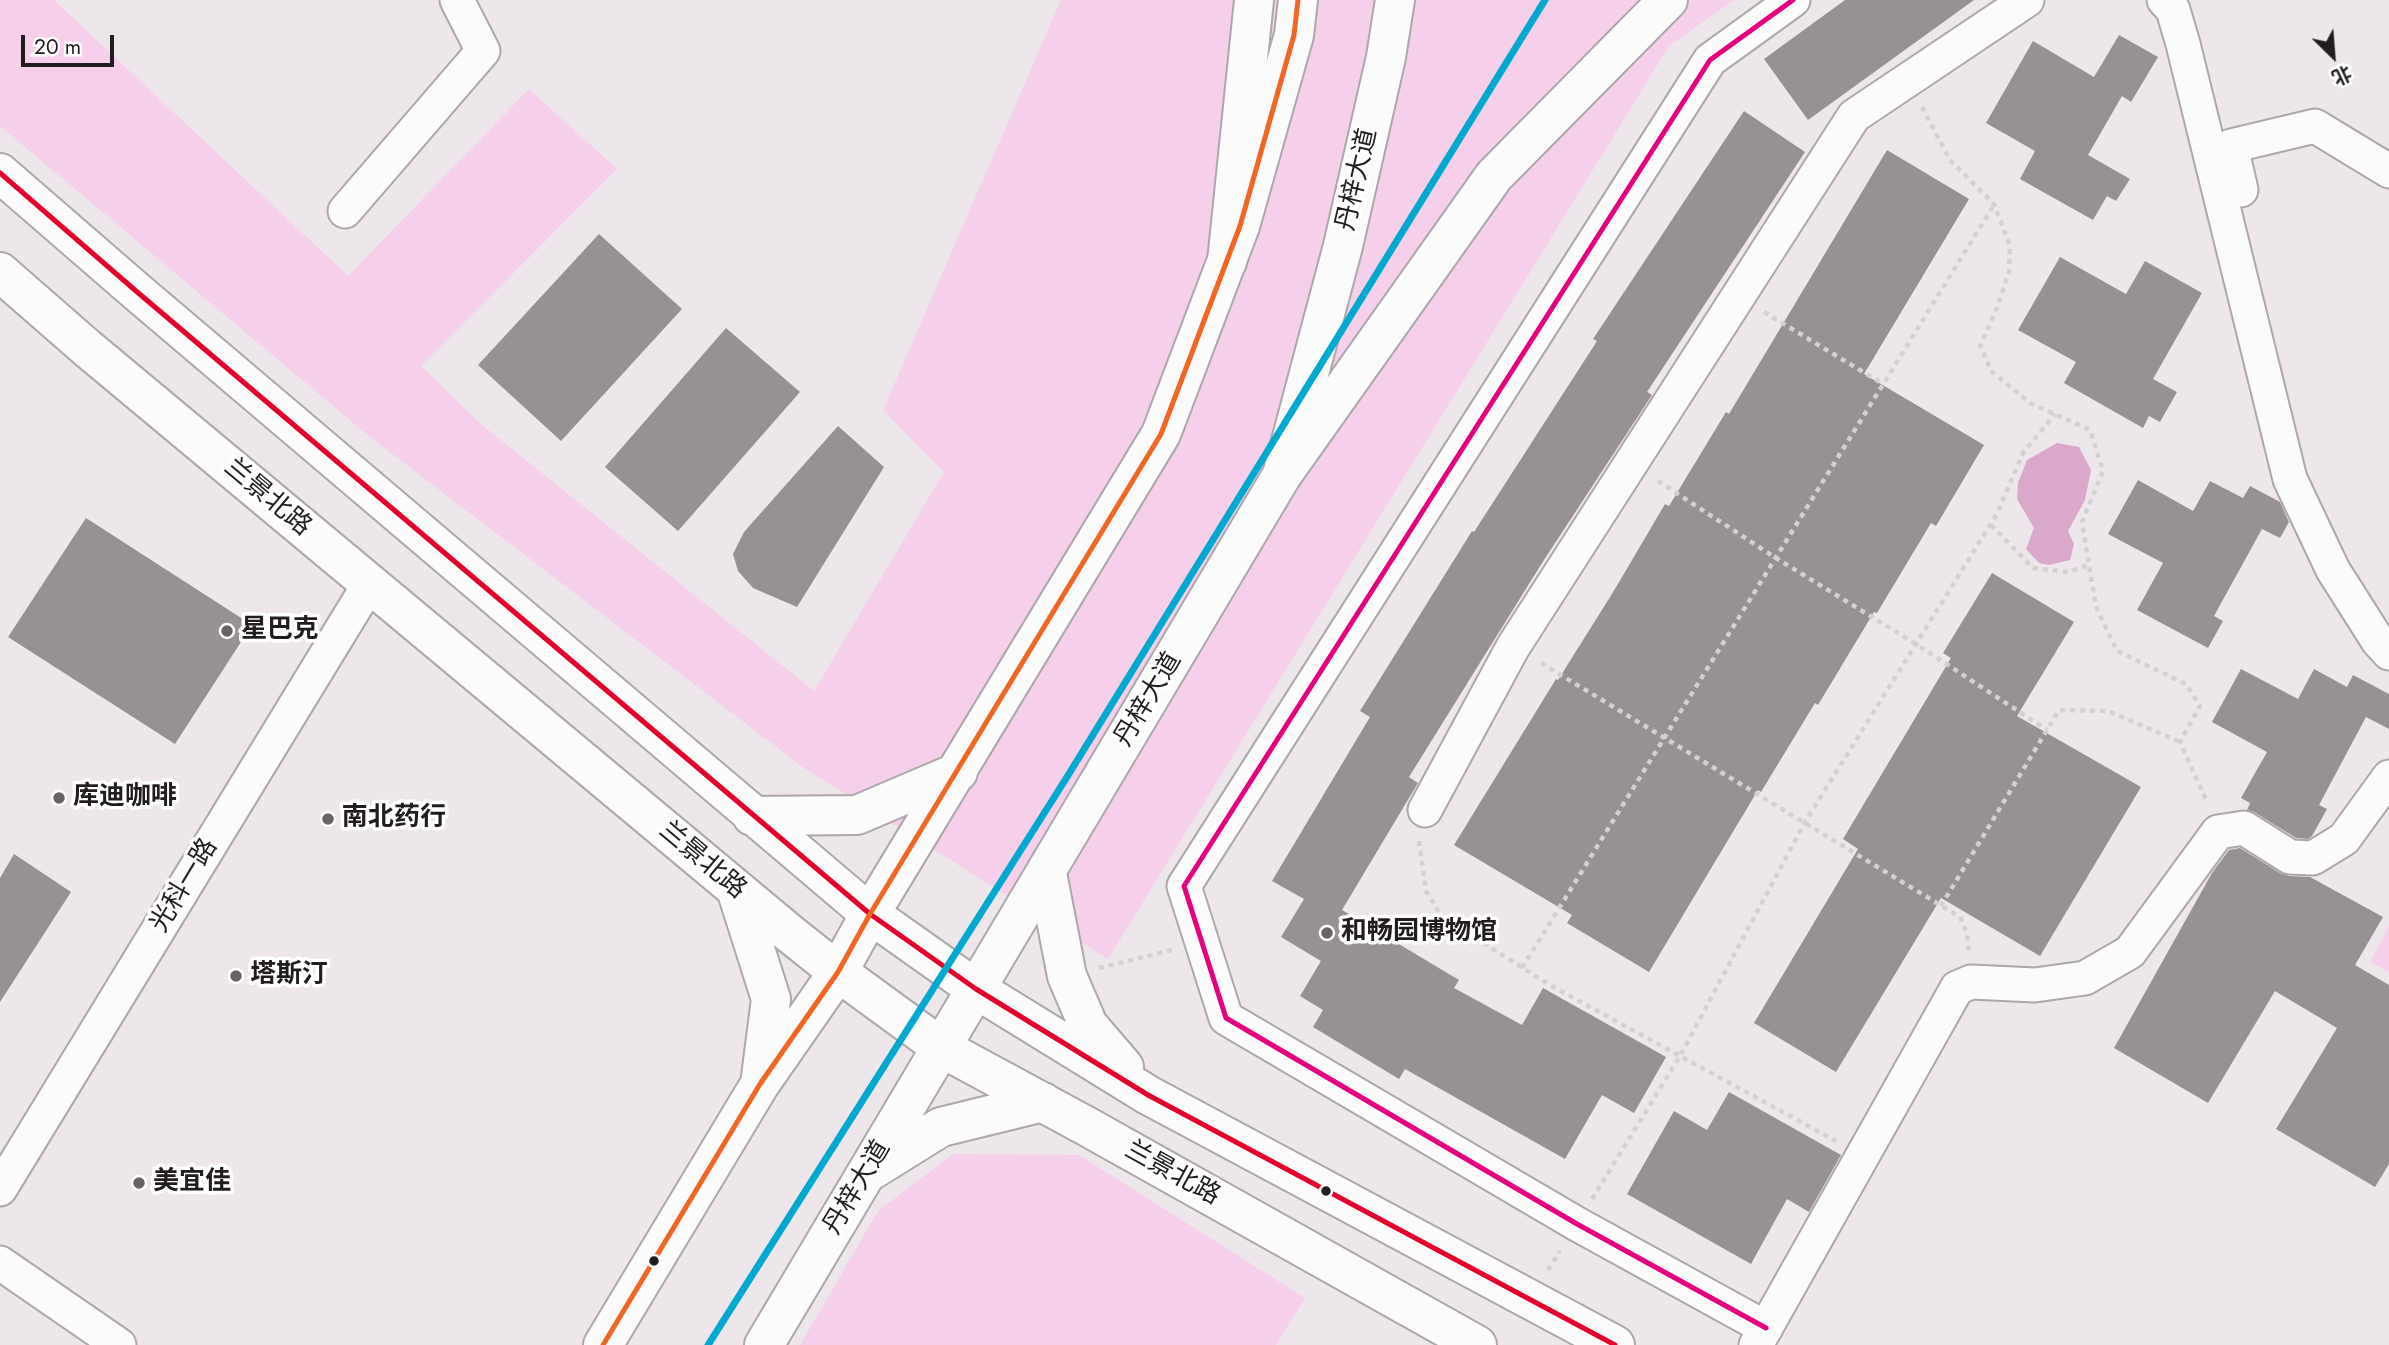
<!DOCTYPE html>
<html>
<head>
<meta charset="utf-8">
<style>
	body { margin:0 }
	#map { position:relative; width:2389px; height:1345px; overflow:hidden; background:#ede6ea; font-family:Jost,"Noto Sans SC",sans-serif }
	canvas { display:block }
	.north { position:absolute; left:2298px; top:21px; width:70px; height:70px; -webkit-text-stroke:5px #fff; paint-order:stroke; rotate:155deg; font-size:19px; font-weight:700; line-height:28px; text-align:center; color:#211c1f }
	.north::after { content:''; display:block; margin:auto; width:24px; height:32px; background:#211c1f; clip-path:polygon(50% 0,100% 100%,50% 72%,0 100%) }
	.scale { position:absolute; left:21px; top:35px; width:93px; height:32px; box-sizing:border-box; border:4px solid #211c1f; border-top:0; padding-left:9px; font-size:21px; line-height:24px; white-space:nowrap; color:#211c1f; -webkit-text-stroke:5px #fff; paint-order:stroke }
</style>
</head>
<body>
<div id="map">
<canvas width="2389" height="1345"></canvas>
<div class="north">北</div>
<div class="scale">20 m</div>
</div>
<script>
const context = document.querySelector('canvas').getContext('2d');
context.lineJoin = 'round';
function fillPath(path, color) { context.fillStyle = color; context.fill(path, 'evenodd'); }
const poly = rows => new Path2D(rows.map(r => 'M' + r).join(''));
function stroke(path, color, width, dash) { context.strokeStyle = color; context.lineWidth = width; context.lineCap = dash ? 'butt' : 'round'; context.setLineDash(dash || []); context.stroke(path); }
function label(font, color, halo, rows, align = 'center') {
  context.font = font + ' Jost,"Noto Sans SC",sans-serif'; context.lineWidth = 7; context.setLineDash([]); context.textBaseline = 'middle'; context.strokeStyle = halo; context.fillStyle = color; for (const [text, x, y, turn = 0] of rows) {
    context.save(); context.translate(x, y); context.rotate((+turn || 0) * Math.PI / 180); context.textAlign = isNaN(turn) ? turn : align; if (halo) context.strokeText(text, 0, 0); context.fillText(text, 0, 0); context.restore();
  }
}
const green = poly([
	[0,0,54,0,348,276,529,89,617,169,421,366,482,425,814,691,944,472,883,410,1061,0,1734,0,1669,46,1108,959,804,768,370,437,0,126],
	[2389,926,2389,972,2370,962],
	[953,1154,1079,1155,1305,1298,1276,1345,800,1345,878,1211]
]);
const water = poly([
	[2057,443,2079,447,2091,470,2085,500,2068,531,2074,544,2070,560,2049,565,2039,563,2026,549,2034,528,2017,499,2018,483,2027,460]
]);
const building = poly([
	[1845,0,1974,0,1808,120,1764,59],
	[2119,35,2158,57,2131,102,2122,96,2088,155,2130,179,2116,201,2107,196,2093,220,2020,179,2035,151,1986,123,2033,41,2094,77],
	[1744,111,1805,152,1647,392,1652,395,1542,563,1409,777,1418,783,1342,910,1459,980,1454,988,1522,1025,1543,988,1666,1057,1634,1113,1602,1095,1565,1159,1405,1069,1399,1079,1313,1027,1323,1010,1300,996,1321,961,1281,937,1304,899,1272,881,1370,717,1360,711,1472,531,1474,532,1597,341,1593,339],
	[1887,150,1969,199,1864,374,1984,445,1936,526,1931,523,1877,613,1874,612,1818,705,1815,703,1761,792,1758,790,1649,972,1567,923,1572,915,1454,845,1556,679,1558,680,1615,589,1665,504,1669,506,1726,412,1729,414],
	[599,234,682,309,561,441,478,365],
	[2060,257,2126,294,2145,261,2202,293,2153,379,2177,392,2160,422,2149,416,2143,428,2064,383,2076,362,2018,330],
	[726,328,800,392,678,531,605,467],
	[838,426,884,467,797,607,753,588,738,571,733,554,744,532],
	[2138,480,2193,511,2210,481,2243,498,2250,486,2280,502,2289,522,2280,538,2262,529,2214,616,2223,621,2208,648,2137,610,2163,563,2108,534],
	[86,518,252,625,175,744,8,637],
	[1992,573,2074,622,2017,716,2141,787,2040,956,1941,898,1836,1072,1754,1023,1858,849,1843,839,1951,658,1943,653],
	[2241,669,2298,699,2314,669,2347,687,2353,675,2389,694,2389,729,2366,717,2319,805,2327,809,2312,836,2308,839,2296,838,2254,812,2247,810,2250,803,2241,798,2267,752,2212,722],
	[2240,848,2280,873,2289,876,2310,877,2383,917,2355,965,2389,985,2389,1164,2375,1187,2276,1129,2337,1028,2275,991,2208,1103,2114,1048,2212,873,2229,850],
	[14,854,71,892,0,1002,0,878],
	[1729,1092,1841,1155,1809,1212,1787,1199,1751,1264,1627,1194,1674,1111,1707,1130]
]);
const path = poly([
	[1922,107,1950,160,1994,204,2010,246,2009,271,1998,306,1980,346,1992,372,2030,403,2090,430,2103,471,2082,522,2096,607,2117,651,2186,684,2200,706,2180,742,2207,802],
	[1764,312,1883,384],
	[1658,481,1776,558,1916,644,2047,730],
	[1991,525,2033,568,2068,572,2089,565],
	[1541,663,1960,917,1967,933,1969,952],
	[1419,841,1426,891,1442,917,1550,985,1836,1141],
	[1941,906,2059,710,2108,711,2180,742],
	[1099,968,1172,950],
	[1522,968,1994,205],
	[1592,1199,1680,1056,1805,822,1997,514,2023,453,2055,414],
	[1548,1270,1560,1251]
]);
const minor = poly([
	[2164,0,2173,10,2183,44,2290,479,2333,570,2378,641,2389,653],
	[2241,190,2231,146,2315,126,2389,171],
	[345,211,483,51,457,0],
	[1425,810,1513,647,1854,116,2027,0],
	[0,1189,370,583],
	[0,1263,119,1345],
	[1766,1328,1577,1224,1226,1018,1184,886,1710,60,1793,0],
	[1756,1345,1957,988,1971,982,2035,985,2085,978,2130,952,2218,832,2244,828,2290,857,2313,858,2344,839,2389,777]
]);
const major = poly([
	[0,173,136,291,870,914,976,989,1148,1095,1615,1345],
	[0,272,87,348,789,933,838,972,942,1048,1088,1127,1477,1345],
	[752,816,857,815,958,772],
	[1047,873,1067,976,1088,1025,1124,1067],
	[736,889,771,999,761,1077],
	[872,1170,941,1127,1043,1102],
	[603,1345,760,1084,838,972,870,914,1161,434,1240,226,1294,35,1298,0],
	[764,1345,1282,475,1343,246,1386,57,1395,0]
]);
const highway = poly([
	[1227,262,1254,0],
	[1282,475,1494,176,1668,0]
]);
const bus1 = poly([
	[0,173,136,291,870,914,976,989,1148,1095,1615,1345]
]);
const bus2 = poly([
	[1766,1328,1577,1224,1226,1018,1184,886,1710,60,1793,0]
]);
const bus3 = poly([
	[603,1345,760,1084,838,972,870,914,1161,434,1240,226,1294,35,1298,0]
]);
const rail1 = poly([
	[708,1345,1067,777,1545,0]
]);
const markers = [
	[227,631,7,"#686366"],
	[59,798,7,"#686366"],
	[328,819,7,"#686366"],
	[1327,933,7,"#686366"],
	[236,976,7,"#686366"],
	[139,1183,7,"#686366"],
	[1326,1191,6,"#211c1f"],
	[654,1261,6,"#211c1f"]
];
const streetNames = [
	["丹梓大道",1358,180,-77],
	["兰景北路",267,498,40],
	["丹梓大道",1149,700,-59],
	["兰景北路",702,861,40],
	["光科一路",185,886,-59],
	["兰景北路",1172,1174,29],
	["丹梓大道",858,1188,-59]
];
const poiNames = [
	["星巴克",241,631],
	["库迪咖啡",73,798],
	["南北药行",342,819],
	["和畅园博物馆",1341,933],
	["塔斯汀",250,976],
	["美宜佳",153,1183]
];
fillPath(green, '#f6d0ea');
fillPath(water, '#d9a8ca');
fillPath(building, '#979194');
stroke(minor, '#aca7aa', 37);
stroke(major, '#aca7aa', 42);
stroke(highway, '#aca7aa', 42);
stroke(path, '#d3d0d1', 4.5, [5, 5]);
stroke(minor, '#fcfbfc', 33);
stroke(major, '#fcfbfc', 38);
stroke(highway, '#fcfbfc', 38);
stroke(bus1, '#e4002b', 5);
stroke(bus2, '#e5007d', 5);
stroke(bus3, '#f26522', 5);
stroke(rail1, '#00a9ce', 7);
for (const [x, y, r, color] of markers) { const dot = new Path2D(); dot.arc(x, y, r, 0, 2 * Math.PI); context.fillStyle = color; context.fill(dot); stroke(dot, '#fff', 2.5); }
label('26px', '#211c1f', '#fff', streetNames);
label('bold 26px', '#211c1f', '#fff', poiNames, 'left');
</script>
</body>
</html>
